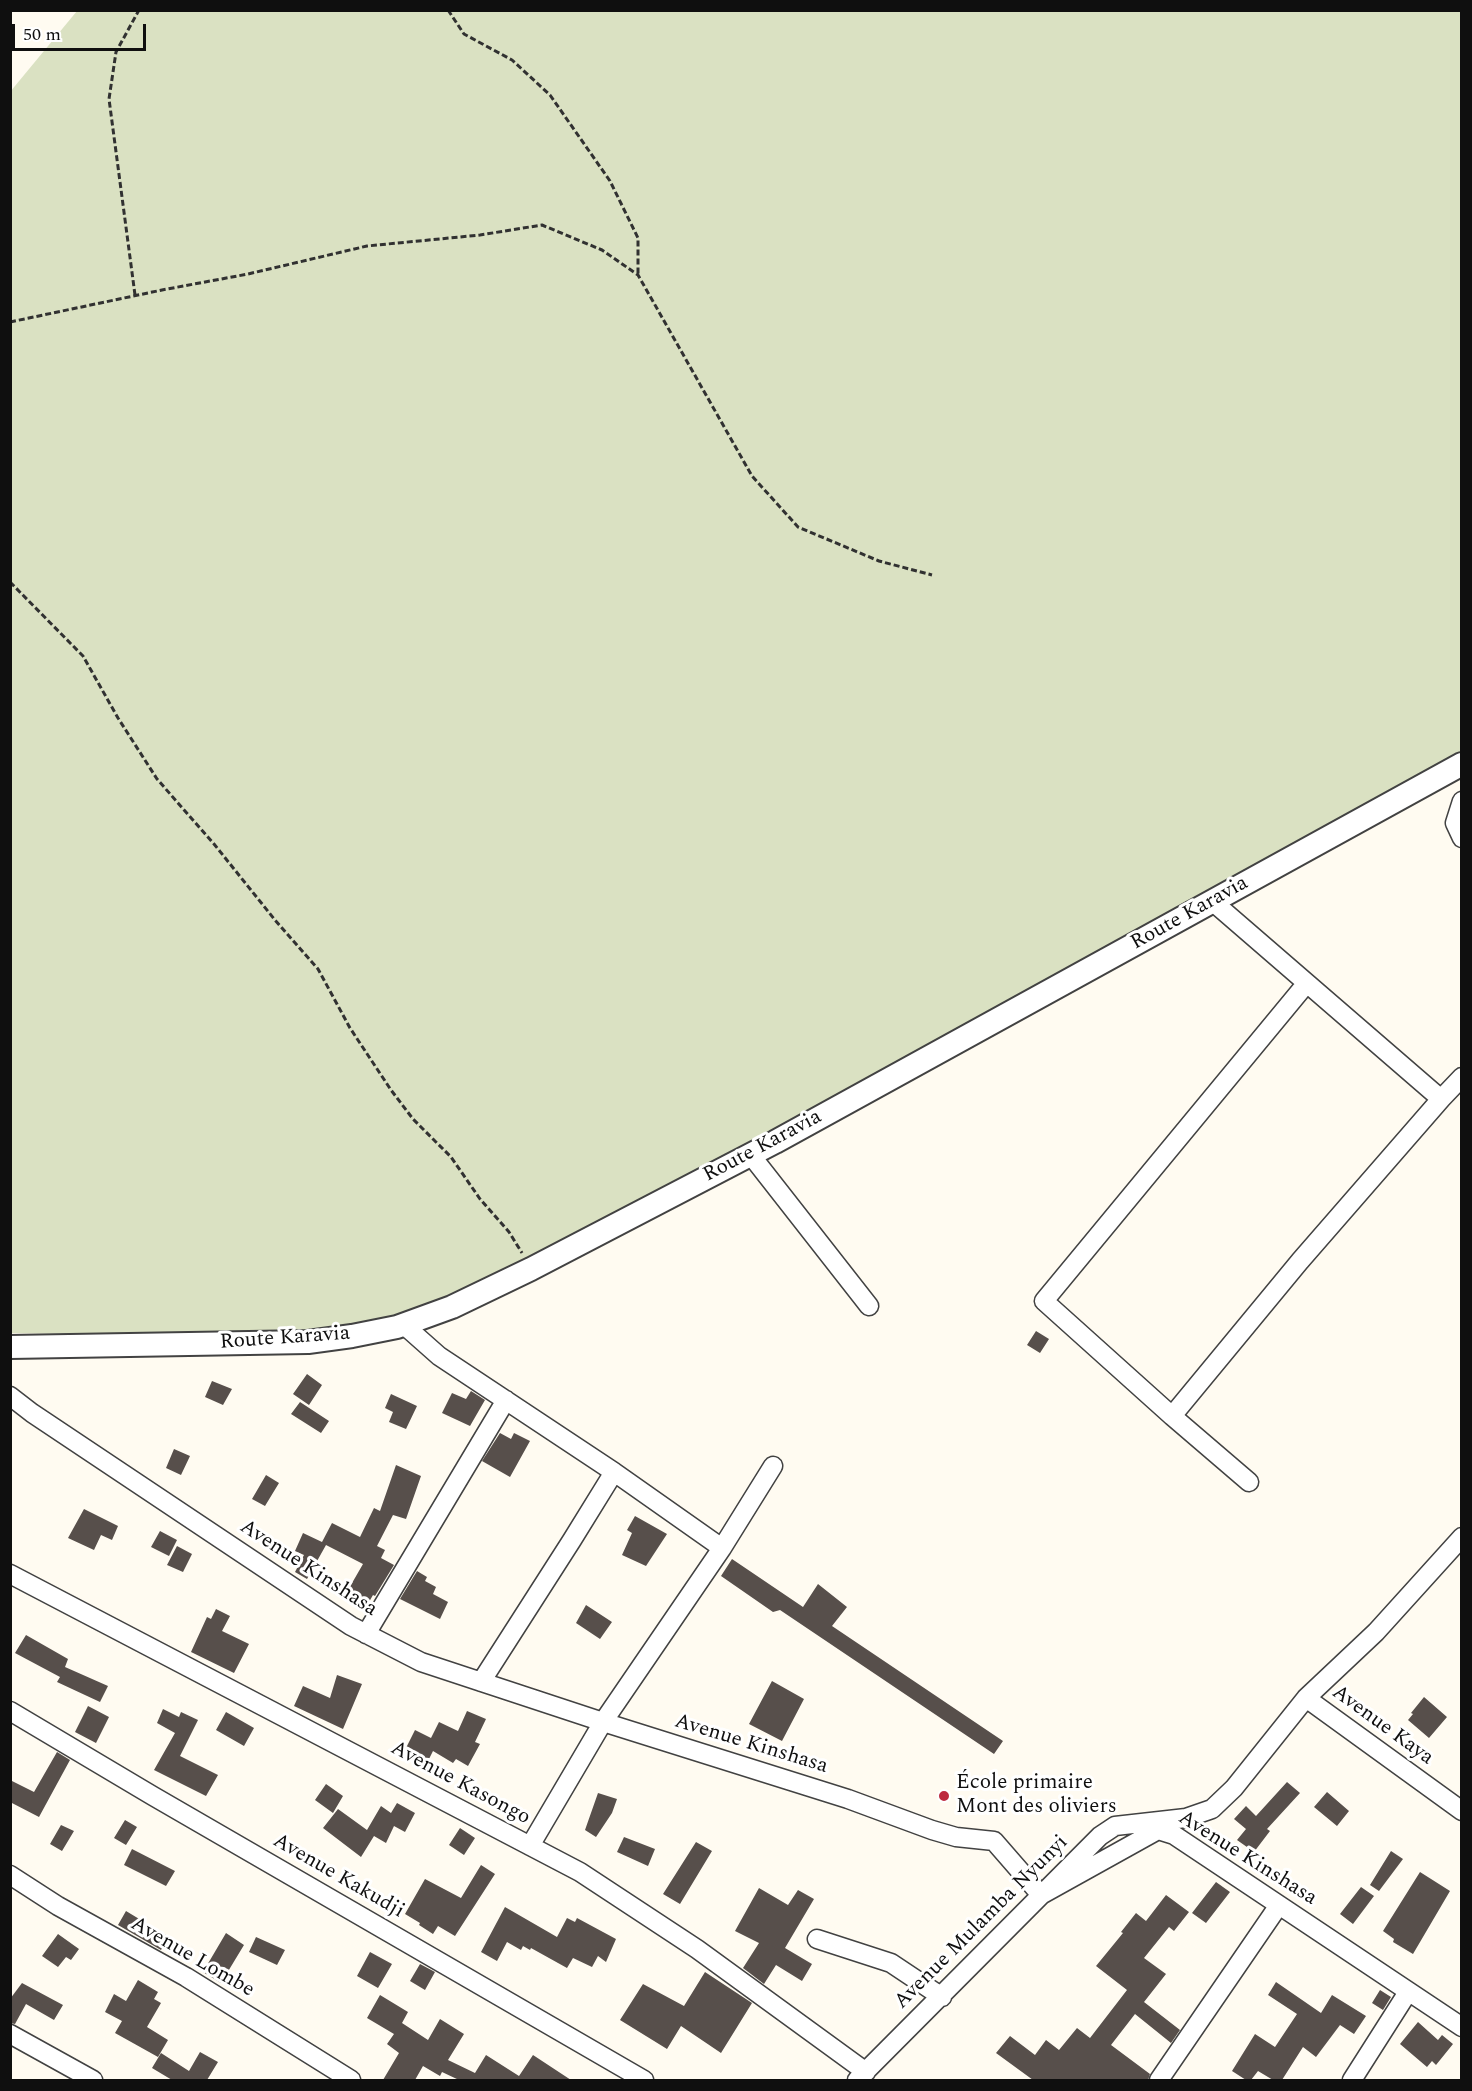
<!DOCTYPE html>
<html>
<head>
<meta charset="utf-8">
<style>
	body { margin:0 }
	#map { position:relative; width:1472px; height:2091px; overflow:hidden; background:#fffbf1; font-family:Spectral,serif }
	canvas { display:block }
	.frame { position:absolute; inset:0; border:12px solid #0f0f0f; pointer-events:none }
	.scale { position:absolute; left:12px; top:24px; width:134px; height:27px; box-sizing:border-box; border:3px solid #0f0f0f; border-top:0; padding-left:8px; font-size:18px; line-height:21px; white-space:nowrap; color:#0f0f0f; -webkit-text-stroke:4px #fff; paint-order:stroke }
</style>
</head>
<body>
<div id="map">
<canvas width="1472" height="2091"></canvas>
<div class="frame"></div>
<div class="scale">50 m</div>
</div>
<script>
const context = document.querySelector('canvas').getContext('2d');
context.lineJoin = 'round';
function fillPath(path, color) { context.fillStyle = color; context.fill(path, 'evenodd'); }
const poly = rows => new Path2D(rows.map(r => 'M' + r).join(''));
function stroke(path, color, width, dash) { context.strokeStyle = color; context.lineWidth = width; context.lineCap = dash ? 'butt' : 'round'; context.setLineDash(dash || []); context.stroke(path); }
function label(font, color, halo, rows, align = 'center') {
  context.font = font + ' Spectral,serif'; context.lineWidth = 6; context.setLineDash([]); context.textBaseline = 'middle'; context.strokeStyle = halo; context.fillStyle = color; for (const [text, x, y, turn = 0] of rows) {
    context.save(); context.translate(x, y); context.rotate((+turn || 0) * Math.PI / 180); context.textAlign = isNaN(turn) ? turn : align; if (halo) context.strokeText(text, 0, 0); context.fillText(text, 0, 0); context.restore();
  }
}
const cemetery = poly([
	[77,11,1461,11,1461,758,548,1253,426,1308,327,1331,193,1336,11,1333,10,92]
]);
const building = poly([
	[1036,1331,1049,1339,1040,1353,1027,1345],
	[307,1374,322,1385,309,1405,293,1394],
	[212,1381,232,1389,223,1405,205,1397],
	[471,1391,485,1400,470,1426,442,1413,452,1393,466,1399],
	[391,1394,417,1406,406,1429,389,1422,393,1412,385,1408],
	[300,1402,329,1421,321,1433,291,1414],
	[500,1433,511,1439,514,1433,530,1441,510,1477,482,1461],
	[174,1449,190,1456,181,1475,166,1468],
	[396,1465,421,1476,406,1519,393,1515,377,1546,385,1550,381,1558,394,1565,375,1596,373,1595,369,1602,348,1590,363,1564,326,1545,307,1579,295,1572,304,1555,295,1551,303,1533,322,1542,332,1523,360,1537,374,1508,380,1511],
	[266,1475,279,1483,265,1506,252,1499],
	[84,1509,118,1526,112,1540,101,1535,94,1550,68,1538],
	[635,1516,667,1534,646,1566,622,1555,632,1533,627,1530],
	[160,1531,177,1540,169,1556,151,1547],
	[177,1546,192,1554,183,1572,167,1565],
	[732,1559,803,1607,818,1584,847,1607,832,1626,1003,1741,994,1754,780,1610,773,1612,721,1576],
	[417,1571,427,1577,425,1581,436,1587,433,1594,448,1602,440,1619,400,1599],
	[586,1605,612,1622,600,1639,576,1623],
	[216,1609,230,1616,222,1631,249,1644,234,1673,191,1652,207,1617,211,1619],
	[26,1635,68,1659,65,1667,108,1686,100,1702,57,1682,60,1677,15,1653],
	[337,1675,362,1684,343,1729,294,1706,303,1686,330,1698],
	[772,1681,804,1699,782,1741,749,1724],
	[1424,1697,1447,1717,1429,1738,1408,1720,1413,1714,1411,1713],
	[88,1706,109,1717,96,1743,75,1732],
	[163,1709,179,1717,181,1712,198,1720,180,1756,218,1775,206,1796,154,1770,175,1733,157,1723],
	[467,1711,486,1719,475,1742,480,1744,468,1766,456,1759,453,1763,433,1751,425,1767,402,1756,415,1730,431,1738,439,1722,458,1731],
	[226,1712,254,1728,244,1746,216,1730],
	[57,1752,70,1760,39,1817,10,1802,10,1780,34,1792],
	[1287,1782,1300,1793,1267,1829,1270,1831,1254,1852,1237,1840,1246,1829,1234,1819,1246,1806,1256,1816],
	[326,1784,343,1796,333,1813,315,1800],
	[1327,1792,1349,1811,1337,1826,1314,1807],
	[598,1793,617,1799,612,1813,596,1837,585,1830],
	[397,1803,415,1813,405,1832,394,1826,386,1843,374,1836,361,1857,323,1828,338,1809,367,1830,381,1806,391,1813],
	[125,1820,137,1827,126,1845,114,1838],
	[61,1825,74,1831,62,1851,50,1844],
	[460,1828,475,1838,464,1855,449,1845],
	[624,1837,655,1849,648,1866,617,1852],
	[696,1842,712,1851,680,1904,663,1894],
	[132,1849,175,1871,166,1886,124,1865],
	[1391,1851,1403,1859,1379,1891,1370,1885],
	[481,1865,495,1874,455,1936,438,1926,433,1934,419,1925,420,1923,405,1914,425,1879,461,1898],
	[1420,1872,1450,1891,1413,1954,1393,1942,1394,1939,1383,1931],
	[1216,1882,1230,1892,1206,1923,1192,1913],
	[1361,1887,1374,1896,1353,1924,1340,1914],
	[759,1888,788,1905,798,1890,814,1899,785,1948,812,1964,802,1981,776,1965,764,1984,743,1968,759,1943,735,1931],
	[1166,1895,1189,1912,1174,1931,1169,1927,1144,1958,1166,1974,1144,2002,1180,2030,1171,2043,1135,2014,1111,2045,1150,2074,1148,2080,1033,2080,996,2053,1010,2036,1035,2055,1046,2040,1059,2050,1077,2028,1090,2038,1127,1990,1096,1966,1123,1933,1121,1932,1136,1913,1146,1921],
	[505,1907,557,1937,567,1918,575,1922,577,1918,616,1939,606,1962,598,1956,592,1967,573,1958,567,1968,531,1948,530,1950,523,1946,521,1950,507,1942,497,1961,481,1952],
	[126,1911,169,1937,161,1950,118,1925],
	[226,1933,244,1945,221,1983,203,1972],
	[58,1934,79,1949,71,1960,66,1957,58,1967,42,1956],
	[256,1937,285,1950,277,1965,249,1952],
	[370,1952,392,1964,378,1988,357,1976],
	[420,1964,435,1972,425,1990,410,1981],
	[705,1972,752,2003,721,2053,681,2026,667,2049,620,2020,643,1984,684,2006],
	[138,1980,158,1992,154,1999,161,2003,147,2027,168,2040,158,2057,115,2033,122,2021,105,2012,114,1994,126,2001],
	[1276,1982,1321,2013,1332,1995,1366,2016,1354,2034,1340,2025,1316,2057,1303,2047,1282,2080,1273,2080,1258,2071,1251,2080,1246,2080,1232,2071,1255,2034,1275,2047,1297,2014,1268,1995],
	[22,1983,63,2005,54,2020,26,2004,15,2024,10,2023,10,1999],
	[1380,1990,1391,1997,1383,2010,1372,2003],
	[380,1995,408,2012,402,2023,428,2040,440,2019,464,2034,448,2060,475,2073,486,2055,519,2076,533,2055,571,2080,459,2080,442,2072,440,2076,423,2066,415,2080,383,2080,399,2053,387,2044,394,2034,367,2018],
	[1418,2022,1438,2040,1442,2035,1453,2044,1436,2065,1432,2061,1427,2067,1400,2044],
	[200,2052,218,2062,207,2080,172,2080,152,2068,161,2053,189,2071]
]);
const path = poly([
	[448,10,464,34,512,60,550,95,610,181,638,238,638,275],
	[135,295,109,99,116,52,139,10],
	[10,322,162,290,248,274,367,246,480,235,542,225,602,250,638,275,752,476,798,527,879,561,932,575],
	[10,582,83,656,118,718,157,779,214,844,275,920,318,969,350,1028,391,1090,413,1119,451,1157,480,1199,509,1232,522,1253]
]);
const minor = poly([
	[1462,801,1455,823,1462,838],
	[1441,1099,1462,1077],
	[750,1154,869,1306],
	[404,1325,439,1356,614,1472,722,1548],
	[10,1396,32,1413,351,1626,421,1662,603,1722,848,1799,932,1830,956,1837,994,1841,1041,1895,1158,1830,1174,1835,1462,2027],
	[1172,1416,1300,1261,1441,1099,1212,901],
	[1249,1482,1172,1416,1044,1301,1306,984],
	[10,1574,580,1872,697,1949,866,2072],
	[366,1634,506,1400],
	[481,1682,572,1540,614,1472],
	[1306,1698,1462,1811],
	[10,1711,153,1796,644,2080],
	[530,1846,603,1722,722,1548,773,1466],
	[10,1875,58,1906,186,1977,351,2080],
	[817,1939,891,1963,942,1997],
	[10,2034,93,2080],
	[857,2080,1100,1836,1115,1826,1186,1818,1212,1809,1234,1788,1306,1698,1376,1632,1462,1537],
	[1159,2080,1279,1905],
	[1352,2080,1408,1992]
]);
const tertiary = poly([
	[10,1347,308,1342,352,1336,397,1327,452,1307,531,1269,775,1142,1462,764]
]);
const markers = [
	[944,1796,6,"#bd293f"]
];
const streetNames = [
	["Route Karavia",1190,914,-29],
	["Route Karavia",763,1147,-28],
	["Route Karavia",285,1339,-4],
	["Avenue Kinshasa",308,1569,33],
	["Avenue Kaya",1382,1726,36],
	["Avenue Kinshasa",751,1745,17],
	["Avenue Kasongo",460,1784,28],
	["Avenue Kinshasa",1247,1859,32],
	["Avenue Kakudji",338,1877,30],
	["Avenue Mulamba Nyunyi",982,1923,-45],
	["Avenue Lombe",192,1958,30]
];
const poiNames = [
	["École primaire",956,1784],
	["Mont des oliviers",956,1808]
];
fillPath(cemetery, '#dae1c2');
fillPath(building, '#574f4b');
stroke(minor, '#424242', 21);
stroke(tertiary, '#424242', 26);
stroke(path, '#313131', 3, [6, 3]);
stroke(minor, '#fff', 18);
stroke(tertiary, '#fff', 22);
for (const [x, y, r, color] of markers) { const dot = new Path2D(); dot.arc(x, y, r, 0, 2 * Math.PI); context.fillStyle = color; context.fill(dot); stroke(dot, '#fff', 2); }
label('21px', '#0f0f0f', '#fff', streetNames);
label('21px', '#0f0f0f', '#fff', poiNames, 'left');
</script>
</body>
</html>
